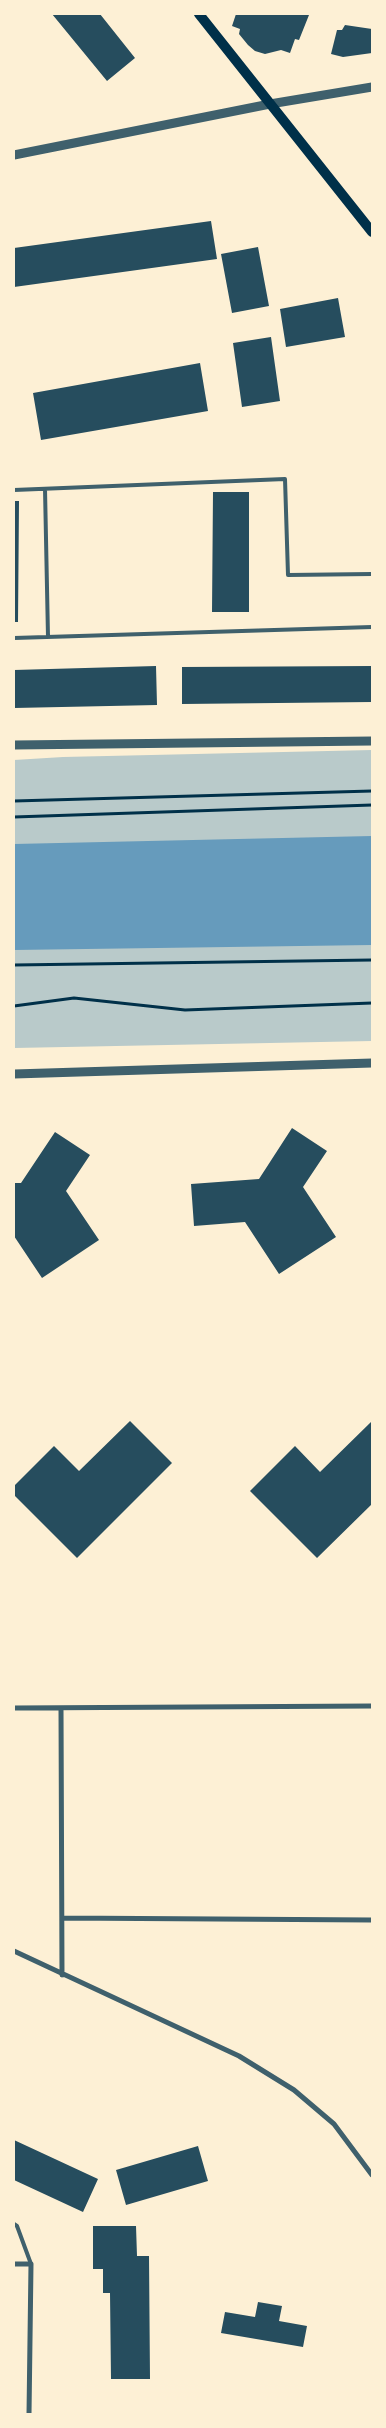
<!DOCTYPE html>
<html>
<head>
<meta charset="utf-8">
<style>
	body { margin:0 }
	#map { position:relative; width:386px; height:2428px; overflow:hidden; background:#fdf0d5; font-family:"Fira Sans",sans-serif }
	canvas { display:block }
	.frame { position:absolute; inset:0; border:15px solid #fdf0d5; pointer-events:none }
</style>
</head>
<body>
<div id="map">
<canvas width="386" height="2428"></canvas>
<div class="frame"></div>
</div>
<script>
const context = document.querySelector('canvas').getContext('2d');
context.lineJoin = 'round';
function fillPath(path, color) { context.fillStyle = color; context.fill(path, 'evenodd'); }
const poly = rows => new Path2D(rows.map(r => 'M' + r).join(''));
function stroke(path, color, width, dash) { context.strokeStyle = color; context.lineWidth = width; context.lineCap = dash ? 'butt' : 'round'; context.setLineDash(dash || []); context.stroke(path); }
const green = poly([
	[372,750,372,1041,14,1048,14,760,63,757]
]);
const water = poly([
	[372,836,372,945,14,950,14,844]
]);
const building = poly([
	[52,14,100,14,135,58,107,81],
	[236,14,302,14,309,15,299,40,295,39,290,53,281,50,265,54,255,51,248,45,239,34,240,29,232,26],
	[345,25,372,29,372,53,343,57,331,54,337,30,342,30],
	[211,221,217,259,14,287,14,248],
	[258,247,269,306,232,313,221,254],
	[338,298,345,337,286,347,280,309],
	[271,337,280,401,242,407,233,343],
	[200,363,208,411,41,440,33,393],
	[213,492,249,492,249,612,212,612],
	[14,501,19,501,18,622,14,622],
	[156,666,157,705,14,708,14,670],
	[372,666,372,702,182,704,182,667],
	[292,1128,327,1151,303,1187,336,1237,279,1274,245,1222,194,1226,191,1184,259,1179],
	[55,1132,90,1155,66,1191,99,1240,42,1278,14,1236,14,1183,21,1183],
	[130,1421,172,1463,77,1558,14,1495,14,1486,54,1446,79,1471],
	[371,1422,372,1504,317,1558,250,1491,295,1446,320,1472],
	[14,2140,98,2179,83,2212,14,2180],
	[198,2146,208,2181,126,2205,116,2170],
	[93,2226,136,2226,137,2256,149,2256,150,2379,111,2379,110,2293,103,2293,103,2269,93,2269],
	[258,2302,282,2306,279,2321,307,2326,303,2347,221,2333,225,2312,255,2317]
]);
const path = poly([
	[14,801,372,791],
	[14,817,372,805],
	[14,965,372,960],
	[14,1006,74,998,185,1010,372,1003]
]);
const service = poly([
	[45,489,48,637],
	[14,490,285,479,288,575,372,574],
	[14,638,372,627],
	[14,2224,17,2226,31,2264]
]);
const minor = poly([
	[14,1708,372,1706],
	[61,1708,62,1975],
	[62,1918,372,1920],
	[14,1951,239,2056,294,2090,334,2124,372,2175],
	[14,2264,31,2264,29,2414]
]);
const tertiary = poly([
	[14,155,270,104,372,87],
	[14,745,372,741],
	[14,1074,372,1063]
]);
const secondary = poly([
	[199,14,372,232]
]);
fillPath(green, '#b9caca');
fillPath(water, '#669bbc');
fillPath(building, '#264d5e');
stroke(path, '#003049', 3);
stroke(service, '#3f606c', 4);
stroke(minor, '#3f606c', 5);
stroke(tertiary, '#3f606c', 9);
stroke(secondary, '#003049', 10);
</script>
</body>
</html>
